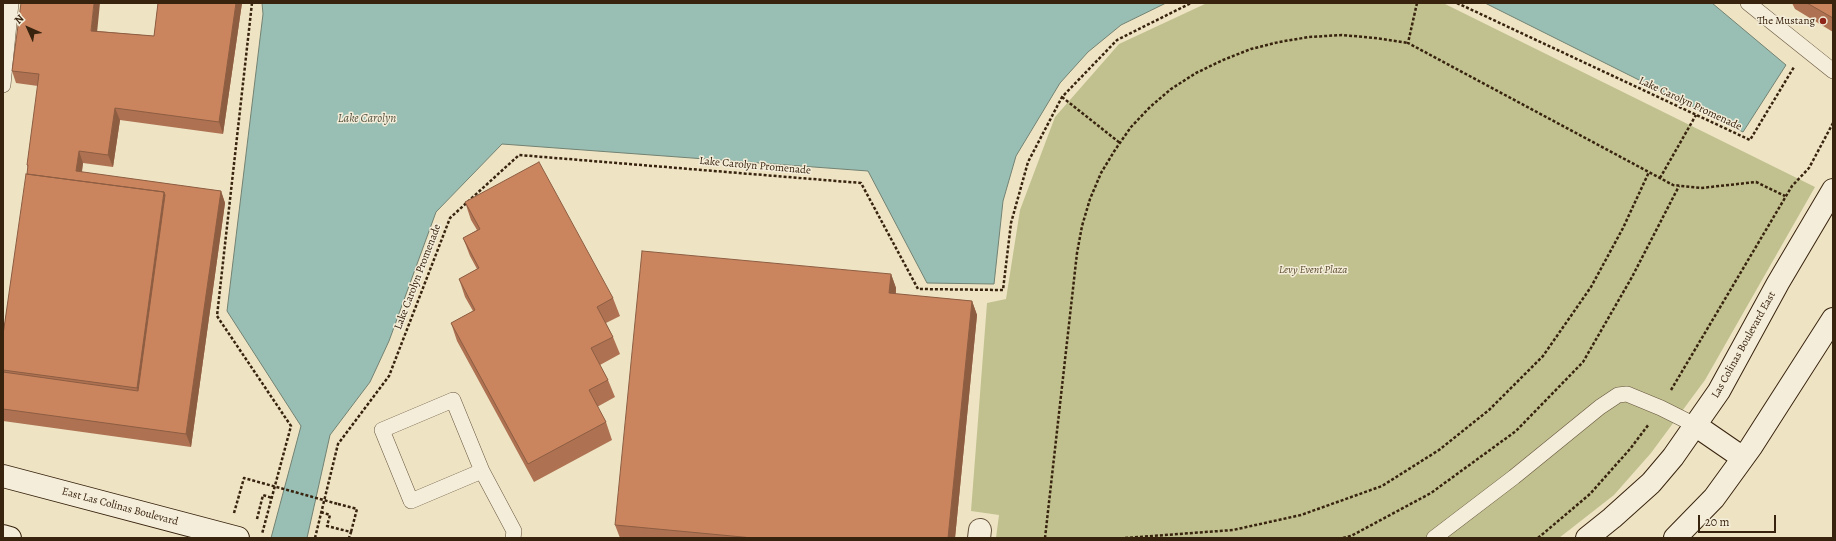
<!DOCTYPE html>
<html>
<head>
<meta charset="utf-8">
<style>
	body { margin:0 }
	#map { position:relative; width:1836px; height:541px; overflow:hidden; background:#eee4c4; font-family:Alegreya,serif }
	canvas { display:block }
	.frame { position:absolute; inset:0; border:4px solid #38230e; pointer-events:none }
	.north { position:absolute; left:8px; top:8px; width:40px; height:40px; -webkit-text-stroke:3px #f4edd9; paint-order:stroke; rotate:315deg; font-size:11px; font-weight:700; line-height:16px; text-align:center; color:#38230e }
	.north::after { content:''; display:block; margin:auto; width:14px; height:18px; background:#38230e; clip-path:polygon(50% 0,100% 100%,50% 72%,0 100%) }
	.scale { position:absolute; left:1698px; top:515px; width:78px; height:18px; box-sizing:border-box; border:2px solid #38230e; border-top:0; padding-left:5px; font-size:12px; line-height:14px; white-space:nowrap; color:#38230e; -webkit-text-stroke:3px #f4edd9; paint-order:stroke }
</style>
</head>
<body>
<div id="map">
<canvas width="1836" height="541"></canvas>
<div class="frame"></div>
<div class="north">N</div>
<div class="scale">20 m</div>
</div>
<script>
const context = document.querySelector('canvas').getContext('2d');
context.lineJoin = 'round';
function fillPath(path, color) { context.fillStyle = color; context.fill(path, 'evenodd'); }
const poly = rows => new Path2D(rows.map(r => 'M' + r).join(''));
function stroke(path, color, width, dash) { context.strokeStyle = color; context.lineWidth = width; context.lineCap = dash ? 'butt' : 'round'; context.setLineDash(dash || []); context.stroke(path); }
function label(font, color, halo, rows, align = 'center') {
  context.font = font + ' Alegreya,serif'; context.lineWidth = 3; context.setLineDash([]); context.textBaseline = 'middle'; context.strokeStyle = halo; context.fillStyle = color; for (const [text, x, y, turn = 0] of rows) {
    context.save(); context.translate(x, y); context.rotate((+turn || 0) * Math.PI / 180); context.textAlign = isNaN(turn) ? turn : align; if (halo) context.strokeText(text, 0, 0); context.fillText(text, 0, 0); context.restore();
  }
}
const green = poly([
	[1207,3,1443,3,1815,187,1705,380,1651,453,1614,495,1559,538,996,538,999,515,971,511,987,303,1006,299,1020,210,1055,117,1119,44]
]);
const water = poly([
	[262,3,1166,3,1121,25,1088,52,1060,83,1016,156,1003,201,994,284,927,283,868,171,502,144,436,212,389,341,370,382,330,435,307,538,271,538,301,426,227,311,263,14,262,3],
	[1485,3,1712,3,1786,65,1743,132,1485,3]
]);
const path = poly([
	[252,3,217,316,291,426,262,534],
	[1417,3,1408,43,1673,185,1701,188,1756,182,1785,196],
	[1457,3,1750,140,1794,67],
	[1062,97,1120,143],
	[1660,178,1696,115],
	[1671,390,1792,186,1809,168,1833,123],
	[338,504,357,509,351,532],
	[321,512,330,515,327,526,351,532,349,538],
	[234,513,244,478,262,483],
	[257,519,263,495,272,498],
	[315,538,338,444,389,376,450,218,519,155,861,183,918,289,1003,290,1011,223,1028,162,1062,97,1117,40,1191,3],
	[1045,538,1077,253,1082,226,1090,199,1101,173,1115,150,1131,127,1150,107,1171,89,1196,73,1223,60,1251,49,1279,42,1309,37,1342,35,1375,38,1408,43],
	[1125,538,1233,530,1301,515,1382,486,1439,450,1489,410,1543,356,1591,287,1623,228,1649,172],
	[1343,538,1351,536,1431,493,1516,431,1583,362,1632,277,1679,186],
	[1538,538,1590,494,1630,449,1649,424]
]);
const lane = poly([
	[1748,3,1833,71],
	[3,85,11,3],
	[482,471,411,501,382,430,453,400,482,471,514,531,513,538],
	[1434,538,1514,477,1600,407,1618,395,1627,394,1661,408,1695,425]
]);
const street = poly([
	[979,538,980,530]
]);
const secondary = poly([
	[1695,425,1743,458],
	[3,476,238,538],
	[3,536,10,538],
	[1587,538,1612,518,1651,483,1673,457,1719,391,1778,283,1833,190],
	[1675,538,1714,498,1751,447,1833,319]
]);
const pathBridge = poly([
	[262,483,338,504]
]);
const wall = poly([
	[158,3,242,3,223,134,120,120,113,167,83,163,82,172,221,191,225,203,191,447,3,421,3,335,27,174,28,168,27,165,38,86,16,83,12,71,97,31,154,36],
	[1792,3,1833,3,1833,32,1795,9],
	[465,202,613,298,620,316,606,323,613,337,620,354,600,365,608,380,615,397,597,407,606,422,612,440,534,482,457,341,451,323,473,311,465,297,459,279,477,269,470,256,463,238,477,230,471,220],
	[891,274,896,288,896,294,972,301,977,315,955,538,620,538,615,525]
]);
const shadedWall = poly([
	[94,3,100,3,96,43,91,31],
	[236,3,242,3,223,134,219,122],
	[115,108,120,120,113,167,108,155],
	[79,151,83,163,80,183,76,171],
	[221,191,225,203,191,447,186,434],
	[164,192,170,207,142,403,137,388],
	[891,274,896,288,894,308,889,293],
	[972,301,977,315,955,538,948,538]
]);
const building = poly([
	[21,3,94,3,91,31,154,36,158,3,236,3,219,122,115,108,108,155,79,151,76,171,221,191,186,434,3,409,3,372,138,391,165,195,164,192,27,174,28,165,27,165,39,74,12,71,21,3],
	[1807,3,1833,3,1833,18,1807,3],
	[539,162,613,298,597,307,613,337,591,348,608,380,589,390,606,422,528,464,451,323,475,310,459,279,479,268,463,238,480,229,465,202,539,162],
	[26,174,164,192,137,388,3,370,3,335,26,174],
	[642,251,891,274,889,293,972,301,948,538,753,538,615,525,642,251]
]);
const markers = [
	[1823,21,4,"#8f2418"]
];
const poiNames = [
	["The Mustang",1815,21]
];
const streetNames = [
	["Lake Carolyn Promenade",1690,104,25],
	["Lake Carolyn Promenade",755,166,5],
	["Lake Carolyn Promenade",418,277,-69],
	["Las Colinas Boulevard East",1744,345,-61],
	["East Las Colinas Boulevard",120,507,15]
];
const parkNames = [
	["Levy Event Plaza",1313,270]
];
const waterNames = [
	["Lake Carolyn",367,119]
];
fillPath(green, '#c1c18f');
fillPath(water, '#99bfb4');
stroke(water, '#728172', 1);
stroke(lane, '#66533c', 16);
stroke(street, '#66533c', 24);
stroke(secondary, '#38230e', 24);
stroke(path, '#38230e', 2.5, [3, 2]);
stroke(lane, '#f4edd9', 15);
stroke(street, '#f4edd9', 22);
stroke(secondary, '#f4edd9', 22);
stroke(pathBridge, '#38230e', 2.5, [3, 2]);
fillPath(wall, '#ae7252');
fillPath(shadedWall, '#8d5d42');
fillPath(building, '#ca855f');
stroke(building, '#8d5d42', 1);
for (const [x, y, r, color] of markers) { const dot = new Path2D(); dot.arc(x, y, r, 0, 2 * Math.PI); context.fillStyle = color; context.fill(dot); stroke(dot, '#f4edd9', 1.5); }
label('11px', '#38230e', '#f4edd9', poiNames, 'right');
label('11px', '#38230e', '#f4edd9', streetNames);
label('italic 11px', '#5a4a2e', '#f4edd9', parkNames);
label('italic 12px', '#555240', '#f4edd9', waterNames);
</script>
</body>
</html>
